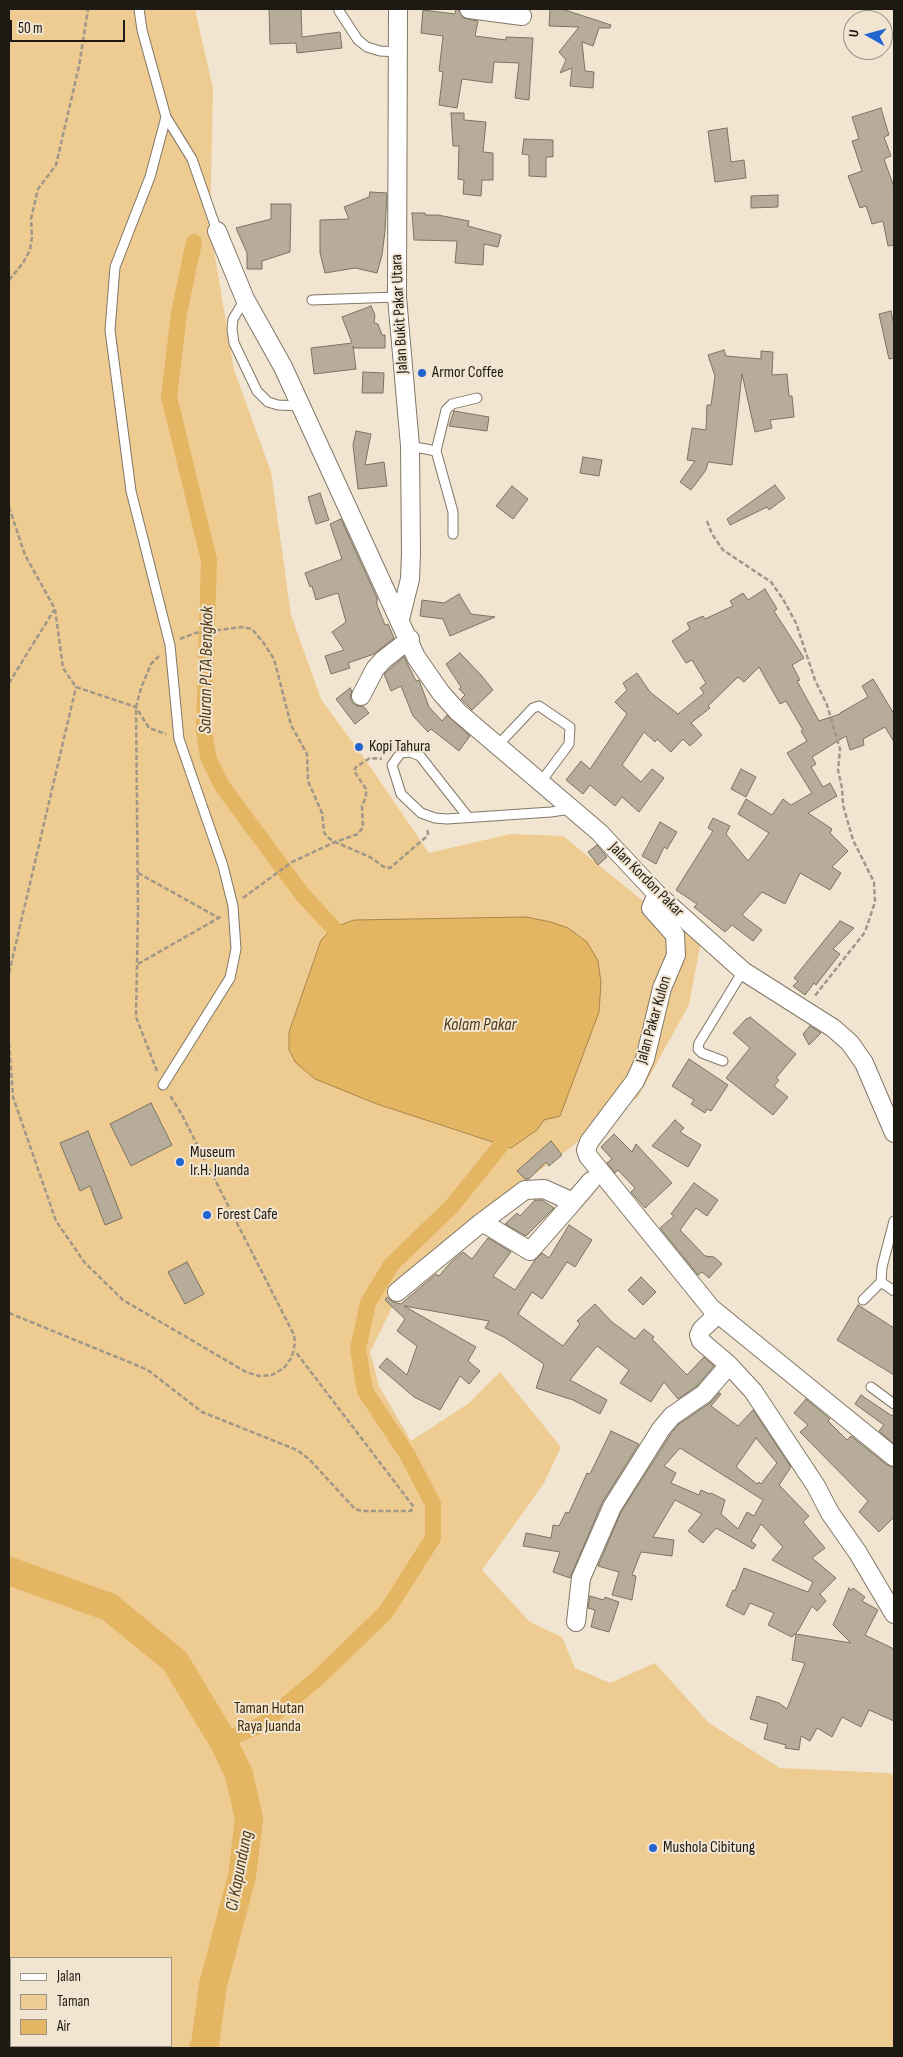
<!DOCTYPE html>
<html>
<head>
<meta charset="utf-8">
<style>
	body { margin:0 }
	#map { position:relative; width:903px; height:2057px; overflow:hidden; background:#f1e5d2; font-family:"Sofia Sans Condensed",sans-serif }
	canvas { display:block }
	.frame { position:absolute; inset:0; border:10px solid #1e1913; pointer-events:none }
	.legend { position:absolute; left:10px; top:1957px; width:162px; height:90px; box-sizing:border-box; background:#f1e5d2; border:1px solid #9d9386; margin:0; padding:6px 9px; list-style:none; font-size:15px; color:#1e1913 }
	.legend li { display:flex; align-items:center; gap:10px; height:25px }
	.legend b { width:25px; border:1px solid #9d9386 }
	.north { position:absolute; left:843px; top:10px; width:50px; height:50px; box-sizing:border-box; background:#f1e5d2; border:1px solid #9d9386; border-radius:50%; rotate:277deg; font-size:14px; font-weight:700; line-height:20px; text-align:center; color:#1e1913 }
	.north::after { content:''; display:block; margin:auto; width:18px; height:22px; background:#2264d0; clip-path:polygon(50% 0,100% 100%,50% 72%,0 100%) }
	.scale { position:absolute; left:10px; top:20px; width:115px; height:22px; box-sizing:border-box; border:2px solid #1e1913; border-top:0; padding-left:6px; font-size:15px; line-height:18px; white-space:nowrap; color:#1e1913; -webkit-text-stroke:4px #f1e5d2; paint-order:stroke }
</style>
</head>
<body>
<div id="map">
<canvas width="903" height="2057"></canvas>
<div class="frame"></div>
<ul class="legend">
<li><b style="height:6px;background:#fff"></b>Jalan</li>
<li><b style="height:14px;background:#edcb91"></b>Taman</li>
<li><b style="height:14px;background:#e4b562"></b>Air</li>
</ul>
<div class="north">U</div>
<div class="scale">50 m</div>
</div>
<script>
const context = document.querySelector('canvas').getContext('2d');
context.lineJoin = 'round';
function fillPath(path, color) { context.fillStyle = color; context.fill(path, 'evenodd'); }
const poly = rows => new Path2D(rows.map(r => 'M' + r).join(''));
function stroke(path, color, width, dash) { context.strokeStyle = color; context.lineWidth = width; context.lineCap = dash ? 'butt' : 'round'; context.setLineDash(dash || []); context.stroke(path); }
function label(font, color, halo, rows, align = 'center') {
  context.font = font + ' "Sofia Sans Condensed",sans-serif'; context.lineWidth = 4; context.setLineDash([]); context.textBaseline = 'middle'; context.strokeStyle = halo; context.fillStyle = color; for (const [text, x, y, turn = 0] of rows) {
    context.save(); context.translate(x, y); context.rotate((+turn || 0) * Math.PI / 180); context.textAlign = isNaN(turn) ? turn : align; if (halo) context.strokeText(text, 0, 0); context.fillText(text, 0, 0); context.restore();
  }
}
const green = poly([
	[9,9,195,9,213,89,210,226,234,370,271,472,291,615,321,699,369,765,429,853,510,834,563,836,638,897,701,941,689,1005,638,1097,460,1230,403,1285,370,1352,379,1386,411,1441,469,1403,500,1372,561,1447,544,1483,482,1570,530,1622,562,1637,575,1668,610,1683,655,1663,709,1723,780,1768,888,1773,894,1775,894,2048,9,2048],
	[321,940,544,1120,537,1130,511,1148,377,1104,315,1079,289,1050,289,1032],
	[11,1958,171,1958,171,2046,11,2046]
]);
const water = poly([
	[526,917,551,922,568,928,587,942,598,961,601,983,599,1012,560,1116,544,1120,537,1130,511,1148,377,1104,315,1079,296,1063,289,1050,289,1032,321,940,333,928,354,920,526,917]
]);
const canal = poly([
	[194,242,179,313,169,397,209,560,204,730,208,757,222,786,302,894,347,943],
	[223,1741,263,1724,320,1676,386,1612,433,1538,433,1504,407,1454,365,1391,358,1349,368,1303,391,1265,452,1206,502,1144]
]);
const river = poly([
	[9,1571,109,1607,175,1661,223,1741,239,1774,249,1819,242,1876,213,1985,205,2044,203,2048]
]);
const building = poly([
	[269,9,301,9,302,37,340,32,342,48,297,53,296,43,270,44,269,9],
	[456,9,459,10,463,18,478,21,475,36,506,40,506,37,533,38,529,100,515,98,519,63,494,62,492,83,462,79,457,108,439,105,443,72,439,71,443,36,421,33,423,10,455,14,456,9],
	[550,9,562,9,611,25,610,28,599,28,593,46,582,42,585,71,594,72,593,88,570,86,572,68,560,73,566,60,559,52,579,27,549,26,550,9],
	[881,108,889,135,884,137,891,156,884,159,894,187,894,245,888,246,883,221,872,224,866,206,860,208,848,176,862,171,852,141,859,139,852,117,881,108],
	[451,113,464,113,464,120,486,122,483,152,493,153,493,180,482,180,481,196,463,194,464,180,458,179,459,146,453,146,451,113],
	[727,128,731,162,744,160,746,178,715,182,708,131,727,128],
	[524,139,553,140,553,157,546,157,546,177,529,176,529,155,522,154,524,139],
	[370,192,387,193,385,231,382,255,377,273,355,268,325,273,320,253,320,220,349,219,344,207,369,197,370,192],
	[778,195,778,207,751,208,751,196,778,195],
	[271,204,291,204,290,252,262,261,262,269,247,269,247,253,236,228,271,219,271,204],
	[412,213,425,213,425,215,438,215,469,221,468,226,501,235,498,247,484,244,483,265,455,263,457,241,414,240,412,213],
	[371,306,375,315,374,323,378,324,382,335,385,335,385,348,354,348,353,346,356,369,314,374,311,348,352,343,342,317,371,306],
	[891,311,894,325,894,358,889,359,879,314,891,311],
	[724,350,726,356,761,359,761,351,773,352,772,375,787,374,789,396,792,396,794,417,770,420,772,428,755,432,742,374,732,465,708,462,706,470,691,490,680,482,695,461,687,460,692,428,706,430,707,405,711,405,715,376,708,355,724,350],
	[363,372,384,373,383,393,362,393,363,372],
	[454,411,489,417,487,431,449,426,454,411],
	[356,431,371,434,365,465,384,462,387,486,358,489,353,445,356,431],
	[583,457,602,460,599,476,580,473,583,457],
	[775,485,785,498,769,510,767,507,730,525,727,519,775,485],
	[512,486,528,499,513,519,496,506,512,486],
	[320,493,329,520,316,524,308,497,320,493],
	[341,519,377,598,377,605,385,625,388,624,394,638,374,654,348,663,350,668,331,674,325,656,344,650,332,632,346,622,338,593,316,600,312,586,310,587,305,573,342,559,330,524,341,519],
	[765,589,777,609,774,611,804,658,792,665,800,680,797,681,819,721,840,714,840,713,868,697,862,686,873,679,894,714,894,742,885,727,863,739,864,745,850,750,846,736,812,757,816,764,811,767,823,787,830,783,837,796,808,813,832,829,830,833,848,851,832,867,841,873,830,890,800,873,785,904,762,892,742,915,762,930,753,941,732,925,725,932,694,907,697,904,676,890,713,831,708,828,713,818,730,826,726,834,748,861,769,833,738,814,746,799,772,815,783,799,791,805,812,793,787,753,807,741,801,731,803,730,786,701,780,704,759,667,744,682,738,677,708,706,710,708,691,723,702,735,690,746,683,739,671,752,657,739,655,742,644,732,622,765,641,782,652,769,664,778,639,812,622,797,615,806,590,785,583,794,566,780,581,761,590,769,627,714,615,702,627,690,623,683,637,673,650,692,678,714,704,693,700,688,706,683,692,660,686,663,672,641,690,629,687,623,703,616,705,619,733,606,730,601,743,593,748,600,765,589],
	[459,594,471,614,495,617,450,636,443,619,420,616,422,600,444,603,459,594],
	[460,653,481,675,493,690,472,710,461,699,465,695,459,689,461,687,446,664,460,653],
	[404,657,416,681,419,680,429,707,442,721,447,715,470,736,459,751,431,729,428,732,413,716,401,686,391,691,384,674,404,657],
	[350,688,352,691,350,697,352,702,357,706,363,706,369,713,355,724,336,699,350,688],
	[741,769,756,777,746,797,731,789,741,769],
	[660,822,677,832,667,849,664,847,656,864,642,856,660,822],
	[597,845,607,857,598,865,588,852,597,845],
	[840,921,854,928,833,949,840,954,816,985,814,983,805,995,793,986,798,981,794,978,840,921],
	[750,1017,796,1054,776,1078,779,1080,774,1086,788,1097,773,1115,726,1078,750,1048,733,1033,747,1018,748,1019,750,1017],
	[810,1026,821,1033,809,1045,803,1034,810,1026],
	[689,1059,728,1085,711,1111,707,1109,705,1113,691,1104,694,1100,672,1086,689,1059],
	[151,1103,172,1145,131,1166,110,1124,151,1103],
	[675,1120,684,1128,680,1132,701,1145,688,1167,652,1146,675,1120],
	[88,1131,122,1218,105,1225,90,1186,80,1191,60,1143,88,1131],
	[614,1134,632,1152,636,1144,672,1183,645,1208,631,1192,635,1188,618,1170,615,1173,607,1163,612,1159,601,1147,614,1134],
	[551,1141,562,1155,549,1166,546,1162,529,1179,525,1179,517,1171,551,1141],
	[694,1183,718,1200,707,1216,696,1208,680,1230,705,1256,714,1257,722,1264,709,1278,702,1272,698,1275,660,1228,674,1216,671,1214,694,1183],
	[535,1200,542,1200,554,1208,526,1236,505,1224,517,1213,520,1216,535,1200],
	[569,1225,592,1240,575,1267,567,1262,542,1299,532,1292,518,1314,563,1346,580,1324,577,1321,595,1304,612,1322,635,1339,644,1329,654,1337,652,1339,687,1375,704,1357,714,1366,697,1386,678,1399,664,1382,651,1402,620,1383,629,1370,597,1346,570,1380,607,1400,600,1414,573,1400,536,1388,544,1364,504,1337,485,1328,489,1321,404,1306,476,1347,468,1361,480,1371,469,1384,460,1376,440,1410,414,1397,379,1367,387,1358,407,1375,417,1346,397,1331,405,1319,385,1300,387,1297,393,1302,401,1304,436,1274,439,1276,451,1262,463,1252,472,1259,488,1238,511,1252,493,1276,515,1290,535,1260,542,1253,549,1258,569,1225],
	[187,1262,204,1294,185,1304,168,1272,187,1262],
	[641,1277,656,1292,643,1305,628,1290,641,1277],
	[858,1305,894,1328,894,1375,837,1340,858,1305],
	[719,1393,721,1394,711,1406,738,1426,753,1410,791,1467,779,1485,809,1516,803,1522,825,1548,812,1558,836,1578,820,1594,826,1601,817,1611,812,1606,798,1631,792,1637,768,1625,774,1613,750,1603,744,1615,726,1606,733,1590,735,1591,744,1568,808,1592,813,1582,772,1560,783,1547,761,1524,751,1541,756,1545,753,1549,716,1528,703,1543,688,1531,702,1514,675,1500,653,1537,674,1540,672,1556,641,1552,632,1575,636,1576,632,1600,612,1595,619,1572,598,1566,621,1512,670,1435,679,1424,710,1403,719,1393],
	[756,1438,777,1463,761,1484,759,1482,757,1484,736,1467,756,1438],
	[680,1448,763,1500,754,1516,747,1512,738,1529,721,1514,725,1500,711,1493,710,1494,701,1490,699,1495,671,1483,676,1473,664,1466,680,1448],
	[861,1395,892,1416,894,1413,894,1444,879,1431,884,1425,855,1404,861,1395],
	[806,1399,830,1419,828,1421,847,1440,851,1436,887,1465,894,1467,894,1517,879,1532,859,1512,868,1501,800,1432,808,1425,794,1413,806,1399],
	[611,1431,639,1444,602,1503,570,1578,553,1572,560,1552,523,1546,526,1533,551,1538,553,1525,559,1526,566,1512,569,1513,587,1473,590,1474,611,1431],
	[849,1588,851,1591,853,1588,865,1597,862,1601,878,1610,865,1635,894,1649,894,1721,869,1710,861,1727,842,1717,832,1737,817,1728,810,1741,801,1736,799,1750,785,1748,786,1745,764,1739,768,1724,750,1719,757,1696,779,1703,787,1709,805,1663,792,1660,796,1634,851,1643,833,1625,849,1588],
	[590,1596,604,1600,605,1597,619,1602,609,1632,591,1627,595,1610,588,1608,590,1596]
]);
const path = poly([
	[9,280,23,263,30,250,32,237,31,219,38,189,56,165,79,66,88,9],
	[9,507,25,555,55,609,63,668,76,687,136,707,149,728,166,734],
	[707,521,712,534,723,550,771,582,783,599,796,623,815,680,827,705,840,749,838,770,842,788,843,805,853,840,874,882,875,902,865,932,814,997],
	[180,639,195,633,242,627,252,629,263,642,274,659,291,725,307,754,308,781,322,813,324,832,327,837,335,842,370,857,384,867,390,868,426,837,428,834,427,828],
	[9,683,54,610],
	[138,873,219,918],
	[243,898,292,862,335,842,358,834,363,827,362,806,366,797,366,789,354,771,356,767,370,758,382,759],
	[138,964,222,916],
	[9,973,76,687],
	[9,1043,13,1097,56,1221,85,1263,123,1300,246,1372,259,1376,272,1375,284,1368,292,1357,295,1343,294,1335,181,1113,169,1094],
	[157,1071,136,1017,138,910,136,707,141,688,151,664,159,656],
	[9,1313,141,1367,149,1371,202,1412,297,1450,309,1459,355,1509,362,1511,411,1511,413,1506,295,1351]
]);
const lane = poly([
	[139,9,142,30,166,117,192,159,217,231],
	[339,11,358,40,367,47,380,51,398,52],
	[245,299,233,319,232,329,234,343,257,391,268,402,278,405,301,406],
	[312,300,397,297],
	[410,446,436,451,453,512,453,534],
	[436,451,446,410,452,404,477,398],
	[497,746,533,708,539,706,570,727,569,744,540,783],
	[468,817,420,756,410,752,401,753,397,758,392,765,401,794,421,813,435,818,447,819,551,812,570,809],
	[723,1061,702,1053,698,1049,699,1043,743,971],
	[163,1085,230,978,236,949,233,906,223,866,179,739,170,645,131,491,110,330,115,267,150,177,166,117],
	[881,1282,894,1291],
	[863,1300,881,1282,882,1267,894,1221],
	[871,1387,894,1404]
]);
const street = poly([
	[398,9,397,297,410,446,411,553,410,579,400,619],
	[469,9,522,16],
	[217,231,245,299,283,367,416,657,441,693,458,712,599,832,657,894,743,971,833,1028,850,1043,864,1063,894,1133],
	[361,696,375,669,383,660,410,639],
	[657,894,651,908,675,935,676,955,662,988,645,1059,635,1081,589,1142,586,1150,588,1156,711,1308,894,1457],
	[482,1222,530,1251,573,1202],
	[397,1292,482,1222,525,1190,544,1189,573,1202,591,1181],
	[718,1314,702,1329,699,1335,701,1341,729,1365,753,1391,816,1486,830,1513,858,1553,894,1614],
	[576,1622,581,1578,612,1507,661,1429,672,1416,704,1394,729,1365]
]);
const markers = [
	[422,373,5,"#2264d0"],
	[359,747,5,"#2264d0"],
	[180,1162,5,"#2264d0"],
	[207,1215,5,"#2264d0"],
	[653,1848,5,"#2264d0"]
];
const streetNames = [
	["Jalan Bukit Pakar Utara",400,314,-93],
	["Jalan Kordon Pakar",646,880,45],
	["Jalan Pakar Kulon",654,1020,-74]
];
const poiNames = [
	["Armor Coffee",432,373],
	["Kopi Tahura",369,747],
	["Museum",190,1153],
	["Ir.H. Juanda",190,1171],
	["Forest Cafe",217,1215],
	["Mushola Cibitung",663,1848]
];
const parkNames = [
	["Taman Hutan",269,1709],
	["Raya Juanda",269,1727]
];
const waterNames = [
	["Saluran PLTA Bengkok",207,670,-89],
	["Kolam Pakar",480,1025],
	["Ci Kapundung",240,1871,-79]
];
fillPath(green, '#edcb91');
fillPath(water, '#e4b562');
stroke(water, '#a9864a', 1);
stroke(canal, '#e4b562', 16);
stroke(river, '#e4b562', 28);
fillPath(building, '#b7ab99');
stroke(building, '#7d7361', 1);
stroke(lane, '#827766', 11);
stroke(street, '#827766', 20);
stroke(path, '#a09789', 2.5, [5, 2.5]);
stroke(lane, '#fff', 9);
stroke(street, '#fff', 18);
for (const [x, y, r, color] of markers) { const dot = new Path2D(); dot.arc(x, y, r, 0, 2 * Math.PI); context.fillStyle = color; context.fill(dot); stroke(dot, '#f1e5d2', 2); }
label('16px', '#1e1913', '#f1e5d2', streetNames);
label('16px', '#1e1913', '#f1e5d2', poiNames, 'left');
label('16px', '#3e2b05', '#f1e5d2', parkNames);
label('italic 18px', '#4e3a17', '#f1e5d2', waterNames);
</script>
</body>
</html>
